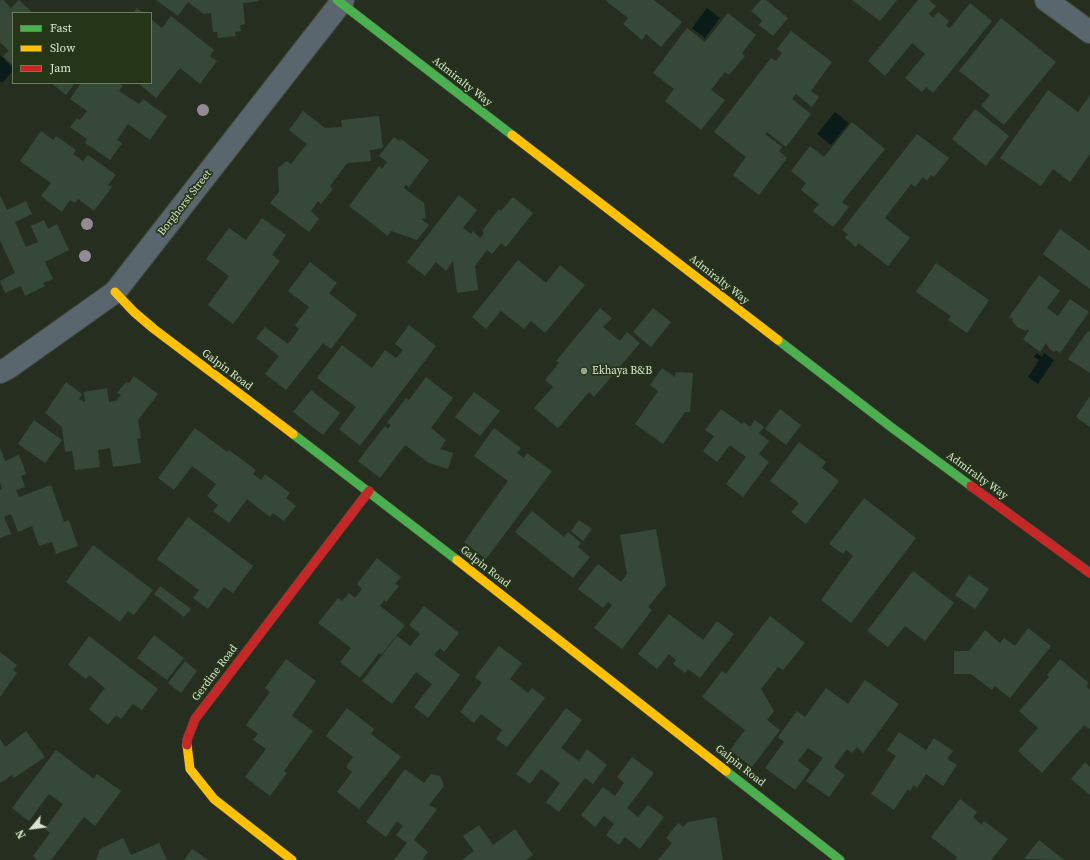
<!DOCTYPE html>
<html>
<head>
<meta charset="utf-8">
<style>
	body { margin:0 }
	#map { position:relative; width:1090px; height:860px; overflow:hidden; background:#262f1f; font-family:"Source Serif 4",serif }
	canvas { display:block }
	.legend { position:absolute; left:12px; top:12px; width:140px; height:72px; box-sizing:border-box; background:#253618; border:1px solid #6d7b62; margin:0; padding:5px 7px; list-style:none; font-size:12px; color:#d8e3d1 }
	.legend li { display:flex; align-items:center; gap:8px; height:20px }
	.legend b { width:20px; border:1px solid #6d7b62 }
	.north { position:absolute; left:12px; top:808px; width:40px; height:40px; -webkit-text-stroke:3px #253618; paint-order:stroke; rotate:241deg; font-size:11px; font-weight:700; line-height:16px; text-align:center; color:#d8e3d1 }
	.north::after { content:''; display:block; margin:auto; width:14px; height:18px; background:#d8e3d1; clip-path:polygon(50% 0,100% 100%,50% 72%,0 100%) }
</style>
</head>
<body>
<div id="map">
<canvas width="1090" height="860"></canvas>
<ul class="legend">
<li><b style="height:5px;background:#4caf50"></b>Fast</li>
<li><b style="height:5px;background:#ffc107"></b>Slow</li>
<li><b style="height:5px;background:#c62828"></b>Jam</li>
</ul>
<div class="north">N</div>
</div>
<script>
const context = document.querySelector('canvas').getContext('2d');
context.lineJoin = 'round';
function fillPath(path, color) { context.fillStyle = color; context.fill(path, 'evenodd'); }
const poly = rows => new Path2D(rows.map(r => 'M' + r).join(''));
function stroke(path, color, width, dash) { context.strokeStyle = color; context.lineWidth = width; context.lineCap = dash ? 'butt' : 'round'; context.setLineDash(dash || []); context.stroke(path); }
function label(font, color, halo, rows, align = 'center') {
  context.font = font + ' "Source Serif 4",serif'; context.lineWidth = 3.5; context.setLineDash([]); context.textBaseline = 'middle'; context.strokeStyle = halo; context.fillStyle = color; for (const [text, x, y, turn = 0] of rows) {
    context.save(); context.translate(x, y); context.rotate((+turn || 0) * Math.PI / 180); context.textAlign = isNaN(turn) ? turn : align; if (halo) context.strokeText(text, 0, 0); context.fillText(text, 0, 0); context.restore();
  }
}
const water = poly([
	[707,8,720,18,705,38,692,28],
	[0,55,13,68,13,71,2,83,0,81],
	[835,112,849,123,831,145,817,134],
	[1037,353,1042,357,1044,353,1054,360,1038,384,1028,377,1039,360,1034,357]
]);
const building = poly([
	[0,0,3,0,11,8,19,0,33,13,13,13,13,66,3,56,9,51,0,42],
	[156,0,259,0,259,1,243,3,245,24,240,25,241,31,235,32,236,36,218,38,217,32,213,32,211,13,204,14,188,2,178,16],
	[607,0,654,0,682,22,661,47,646,34,642,40,623,24,628,18,606,1],
	[761,0,766,0,788,18,773,36,759,25,762,20,751,11],
	[852,0,897,0,880,21],
	[918,0,929,0,936,6,929,14,933,18,938,12,949,21,946,26,950,28,970,3,992,21,933,93,926,87,922,92,905,78,925,54,912,43,885,76,868,61],
	[137,8,143,13,133,13],
	[728,13,756,35,742,53,745,56,729,75,725,72,711,90,725,100,701,130,665,101,674,89,653,73,687,28,705,42],
	[171,16,214,50,210,56,217,61,200,84,180,68,156,98,138,83,151,83,151,67,152,66,151,65,151,19,162,28],
	[1001,18,1056,62,1004,125,981,106,990,95,959,71],
	[791,31,832,62,811,91,819,97,812,107,796,94,792,99,811,114,786,147,767,132,765,134,782,147,779,151,787,158,759,195,733,175,746,157,714,132,771,58,776,61,782,53,777,49],
	[51,83,75,83,66,95],
	[81,83,119,83,123,86,119,91,139,104,143,99,167,116,150,140,128,124,117,140,122,143,110,160,85,143,87,139,70,127,77,118,80,120,87,111,70,99],
	[1048,90,1078,112,1090,95,1090,154,1070,182,1053,169,1041,186,1000,158],
	[975,109,1009,136,986,166,952,139],
	[303,111,325,128,342,127,341,120,379,116,383,148,370,150,371,161,347,163,330,186,333,189,321,204,318,201,311,211,319,219,309,232,270,203,279,192,278,168,287,161,291,164,307,144,289,130],
	[852,122,885,149,842,202,849,207,833,227,813,211,819,204,801,190,806,183,791,171,810,146,824,157],
	[41,131,53,140,56,136,76,150,73,154,83,161,88,155,116,175,108,185,112,187,94,211,78,199,75,203,70,200,62,212,41,196,51,183,20,161],
	[917,134,949,158,934,177,931,175,927,181,923,177,915,187,911,184,885,218,910,238,888,266,858,243,856,247,845,238,848,234,842,230],
	[394,137,399,141,401,139,429,160,409,187,406,185,404,188,424,203,426,218,421,219,429,225,417,240,391,231,388,236,349,206,379,166,382,169,387,162,379,156],
	[0,195,7,210,26,201,32,214,15,222,26,247,38,242,31,226,44,220,48,229,57,224,69,250,45,262,53,279,43,283,45,286,25,296,21,286,5,293,0,281,15,273,0,240],
	[459,195,477,210,463,228,471,234,473,231,480,238,484,233,482,231,499,209,501,211,513,197,533,213,506,247,501,243,492,254,487,250,475,266,478,290,457,293,453,261,446,271,436,262,425,276,407,262],
	[262,218,286,235,272,255,280,261,233,324,208,305,229,276,206,259,229,228,246,240],
	[1060,229,1090,251,1090,289,1043,254],
	[518,260,546,283,560,265,585,285,545,333,531,321,524,329,501,311,486,329,472,317],
	[310,262,337,283,329,293,357,315,331,349,323,343,286,390,265,374,279,356,256,338,265,327,288,344,299,329,295,325,309,307,288,291],
	[936,263,989,300,967,333,948,320,951,316,916,292],
	[1039,275,1060,291,1047,308,1058,316,1070,299,1089,312,1060,353,1056,350,1054,352,1050,349,1046,343,1040,352,1023,339,1029,331,1027,329,1026,331,1017,327,1012,321,1013,319,1009,317],
	[600,308,612,318,603,327,620,341,627,332,640,343,594,397,589,392,558,428,534,408,553,387,545,380,559,363,556,361],
	[653,308,671,322,651,347,633,332],
	[409,325,436,346,360,446,339,429,356,407,317,378,342,345,372,368,385,350,396,358,403,350,395,344],
	[1088,331,1090,332,1090,373,1068,359],
	[662,368,675,377,676,372,693,373,690,412,685,412,663,444,635,424,658,391,650,385],
	[134,376,158,394,138,420,141,438,137,439,141,463,113,467,110,448,98,450,100,467,75,470,72,451,65,452,62,427,45,413,66,382,82,394,79,399,85,402,84,392,107,388,109,402,116,401,121,395,117,393,126,382,129,383],
	[426,377,453,398,431,428,446,440,440,449,453,453,448,469,429,463,405,445,380,478,358,461,385,426,388,429,391,425,387,423,406,398,409,400],
	[311,390,340,413,323,435,293,412],
	[474,392,500,411,480,436,455,417],
	[1090,396,1090,427,1076,417],
	[721,409,742,424,744,422,750,427,755,420,764,427,759,433,769,441,759,454,769,462,743,497,726,484,746,457,730,445,717,462,703,451,714,436,705,430],
	[780,409,801,425,786,445,765,429],
	[34,420,62,440,45,463,18,444],
	[195,428,227,452,229,450,256,470,253,474,261,480,265,474,290,493,286,498,296,506,284,521,273,513,270,517,247,499,229,523,213,511,218,505,207,496,216,484,192,466,174,490,158,478],
	[494,428,521,448,517,453,524,458,527,453,552,471,486,559,464,542,508,481,474,456],
	[799,442,826,462,822,468,839,481,806,524,791,512,799,503,770,481],
	[0,448,5,461,19,455,22,462,26,474,21,476,25,487,16,490,19,497,51,485,64,522,69,520,78,546,56,554,52,542,39,546,32,526,18,532,11,514,4,517,11,534,0,538,0,490,2,489,0,482],
	[864,498,916,538,851,623,821,600,853,556,846,550,843,554,829,544],
	[532,511,564,537,568,532,581,543,578,547,590,557,573,578,515,532],
	[188,517,253,566,233,593,224,587,208,609,193,598,199,590,157,559],
	[579,520,592,529,583,541,571,531],
	[656,529,666,585,648,607,652,610,622,649,594,628,612,605,608,602,603,608,578,589,598,564,621,582,627,574,620,535],
	[93,545,153,590,134,615,128,611,120,622,66,582],
	[377,558,401,577,395,584,399,586,386,602,384,600,380,606,405,625,381,655,379,653,360,678,340,662,351,648,318,623,338,598,342,601,349,593,355,598,362,589,357,584],
	[913,571,954,603,925,641,905,626,888,647,867,631],
	[969,575,989,589,975,609,955,595],
	[160,586,191,609,184,617,154,594],
	[424,606,459,633,444,652,440,648,434,655,460,675,428,718,414,707,432,684,416,672,392,704,362,681,397,636,410,646,420,634,409,625],
	[669,614,703,640,717,621,734,634,700,678,688,669,685,673,673,664,676,660,669,654,657,669,638,654],
	[770,616,805,643,783,670,778,667,761,689,774,711,767,720,780,730,752,767,730,750,745,730,702,697,722,671,726,674],
	[1028,628,1051,646,1010,698,995,686,992,690,971,674,954,674,954,651,969,651,985,630,1000,643,1004,638,1015,646],
	[154,635,184,658,167,680,137,658],
	[89,636,158,689,142,710,133,704,121,719,116,715,108,725,89,709,105,688,89,675,86,679,68,665],
	[499,646,522,663,510,679,528,693,532,688,545,698,507,747,496,739,502,730,481,714,474,723,460,712,482,683,475,677],
	[0,652,17,665,13,670,17,673,0,697],
	[286,659,316,681,292,716,313,731,284,771,287,773,270,796,245,777,266,749,253,740,258,734,246,725,270,692,265,688],
	[1060,659,1089,683,1086,686,1090,690,1090,728,1089,729,1084,725,1042,773,1018,751,1038,728,1019,711,1049,677,1047,675],
	[185,661,197,671,181,693,168,683],
	[865,680,899,704,863,753,857,747,852,753,847,749,834,767,845,775,829,797,806,781,823,758,808,748,798,761,810,770,795,790,765,768,784,742,778,737,797,711,805,717,826,688,848,704],
	[347,708,374,729,371,734,401,757,359,809,337,792,352,772,346,767,353,757,326,736],
	[566,708,582,720,561,748,579,761,587,749,607,765,593,784,585,778,559,812,546,802,560,783,541,769,530,784,516,774],
	[26,731,45,757,14,778,12,775,0,783,0,739,5,747],
	[899,732,926,750,934,738,953,751,947,759,957,765,943,786,926,774,917,788,914,785,910,791,908,789,894,810,871,794,896,756,887,750],
	[56,750,94,779,97,774,121,791,95,826,84,817,51,860,37,860,33,856,50,833,45,829,63,804,49,794,29,821,12,808],
	[632,757,654,773,627,808,638,817,648,805,664,817,640,849,625,837,619,845,606,835,614,824,604,816,595,827,581,815,603,787,615,796,624,783,617,777],
	[1085,762,1090,767,1090,795,1071,779],
	[405,769,424,783,431,774,440,776,444,786,429,805,437,809,414,840,428,852,422,860,394,860,407,843,396,835,403,826,397,821,386,837,366,822],
	[960,799,977,812,973,817,982,825,984,821,1008,839,991,860,955,860,957,857,931,837],
	[716,817,723,860,658,860,672,843,666,838,678,823,683,827,688,822],
	[479,825,493,845,515,829,533,855,526,860,462,860,474,851,463,836],
	[123,838,131,855,159,843,167,860,96,860,100,849],
	[1039,840,1064,860,1024,859],
	[192,849,208,860,184,860]
]);
const street = poly([
	[1046,0,1090,32],
	[0,372,8,368,115,292,343,0]
]);
const fast = poly([
	[337,0,512,135],
	[778,340,891,427,971,486],
	[293,434,457,560],
	[726,771,840,860]
]);
const slow = poly([
	[512,135,778,340],
	[115,292,134,312,154,329,293,434],
	[457,560,726,771],
	[187,745,190,769,214,799,292,860]
]);
const jam = poly([
	[971,486,1090,573],
	[187,745,187,740,195,719,369,491]
]);
const trees = [
	[203,110],
	[87,224],
	[85,256]
];
const markers = [
	[584,371,4,"#9aa493"]
];
const streetNames = [
	["Admiralty Way",462,82,38],
	["Borghorst Street",185,203,-52],
	["Admiralty Way",719,280,38],
	["Galpin Road",227,370,37],
	["Admiralty Way",977,476,36],
	["Galpin Road",485,567,38],
	["Gerdine Road",215,673,-53],
	["Galpin Road",740,766,38]
];
const poiNames = [
	["Ekhaya B&B",592,371]
];
fillPath(water, '#091c1a');
fillPath(building, '#364939');
stroke(street, '#424a3d', 24);
stroke(fast, '#424a3d', 10);
stroke(slow, '#424a3d', 10);
stroke(jam, '#424a3d', 10);
stroke(street, '#59666d', 22);
stroke(fast, '#4caf50', 9);
stroke(slow, '#ffc107', 9);
stroke(jam, '#c62828', 9);
context.fillStyle = '#938999';
for (const [x, y] of trees) { context.beginPath(); context.arc(x, y, 6, 0, 2 * Math.PI); context.fill(); }
for (const [x, y, r, color] of markers) { const dot = new Path2D(); dot.arc(x, y, r, 0, 2 * Math.PI); context.fillStyle = color; context.fill(dot); stroke(dot, '#253618', 1.5); }
label('11px', '#d8e3d1', '#253618', streetNames);
label('11px', '#d8e3d1', '#253618', poiNames, 'left');
</script>
</body>
</html>
